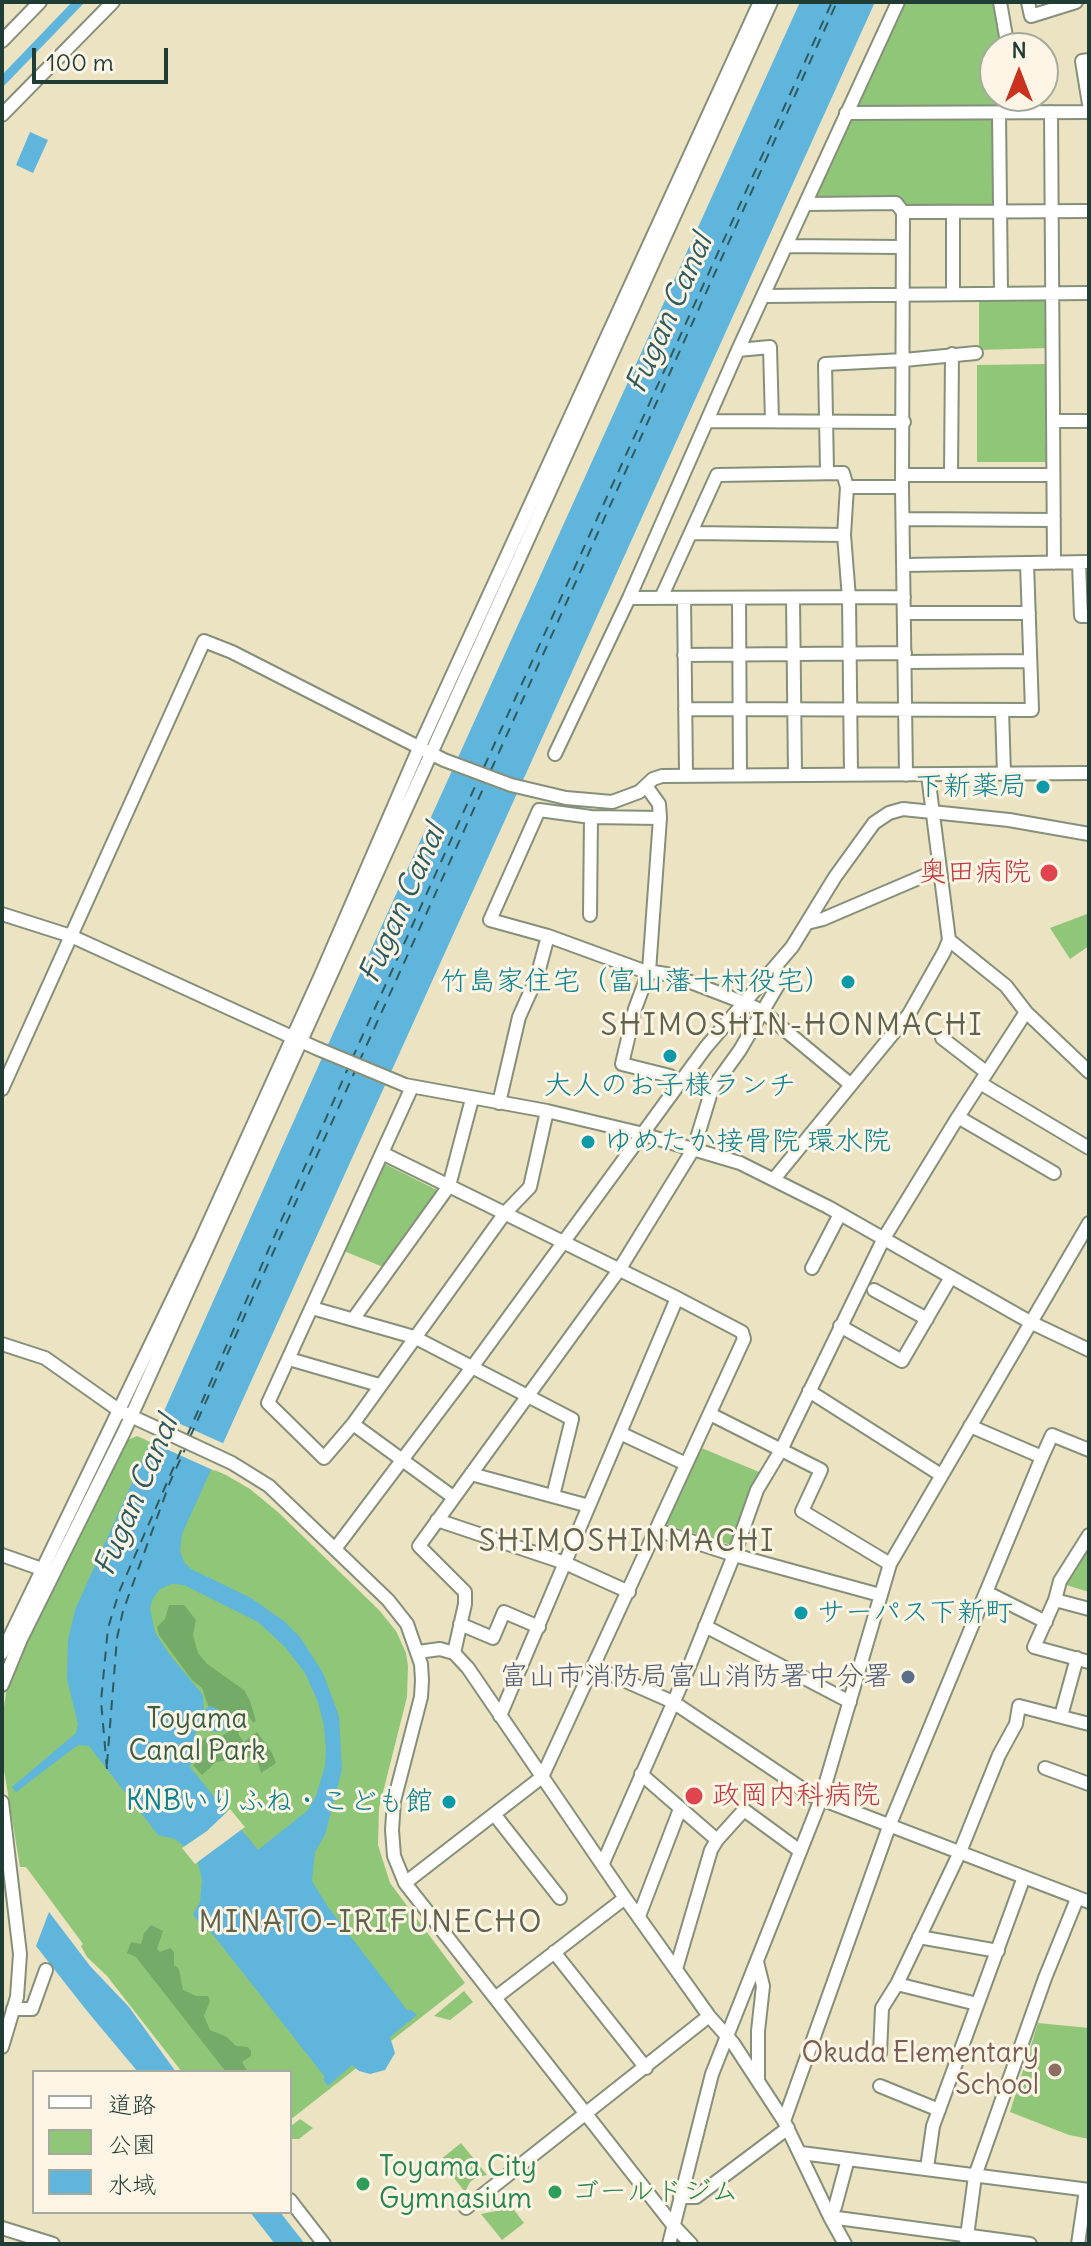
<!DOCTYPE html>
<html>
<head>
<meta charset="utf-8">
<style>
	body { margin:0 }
	#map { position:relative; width:1091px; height:2246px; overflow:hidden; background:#ebe3c1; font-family:Delius,"Klee One",sans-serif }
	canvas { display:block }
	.frame { position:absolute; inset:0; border:4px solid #1f3d34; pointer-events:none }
	.legend { position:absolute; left:32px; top:2070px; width:260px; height:144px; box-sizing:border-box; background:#fcf5e5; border:2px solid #a4ab9e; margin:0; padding:10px 14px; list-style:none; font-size:24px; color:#1f3d34 }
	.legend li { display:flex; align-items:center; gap:16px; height:40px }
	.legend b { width:40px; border:2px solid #a4ab9e }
	.north { position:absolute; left:979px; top:32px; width:80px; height:80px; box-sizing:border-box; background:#fcf5e5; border:2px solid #a4ab9e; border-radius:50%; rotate:0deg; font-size:22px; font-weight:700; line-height:32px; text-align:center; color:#1f3d34 }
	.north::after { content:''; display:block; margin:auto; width:28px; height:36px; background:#c8321e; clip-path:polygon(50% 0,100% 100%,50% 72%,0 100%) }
	.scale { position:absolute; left:32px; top:48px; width:136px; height:36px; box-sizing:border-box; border:4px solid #1f3d34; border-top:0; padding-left:10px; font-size:24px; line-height:28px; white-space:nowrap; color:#1f3d34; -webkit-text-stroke:6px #fcf5e5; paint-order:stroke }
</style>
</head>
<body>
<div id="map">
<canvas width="1091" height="2246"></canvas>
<div class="frame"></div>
<ul class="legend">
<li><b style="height:10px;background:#fff"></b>道路</li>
<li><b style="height:22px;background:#90c678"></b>公園</li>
<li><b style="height:22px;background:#60b5dc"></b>水域</li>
</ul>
<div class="north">N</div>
<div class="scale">100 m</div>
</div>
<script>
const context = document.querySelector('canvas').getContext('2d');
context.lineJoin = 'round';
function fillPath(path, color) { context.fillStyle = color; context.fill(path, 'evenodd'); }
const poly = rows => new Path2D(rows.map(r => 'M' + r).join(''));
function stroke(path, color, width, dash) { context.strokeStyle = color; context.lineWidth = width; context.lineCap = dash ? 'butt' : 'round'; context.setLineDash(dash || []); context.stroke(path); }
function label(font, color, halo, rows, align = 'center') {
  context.font = font + ' Delius,"Klee One",sans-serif'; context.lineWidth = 6; context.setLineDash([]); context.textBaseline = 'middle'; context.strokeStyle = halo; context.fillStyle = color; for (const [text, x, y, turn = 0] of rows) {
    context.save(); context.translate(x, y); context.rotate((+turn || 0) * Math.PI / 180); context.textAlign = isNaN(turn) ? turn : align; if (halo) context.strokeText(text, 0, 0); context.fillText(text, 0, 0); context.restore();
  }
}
const green = poly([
	[903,2,997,2,1005,48,995,48,995,96,1013,96,1012,109,860,108,856,106],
	[851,117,995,117,997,204,993,207,909,207,897,200,815,200,814,197],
	[1045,298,1048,301,1047,348,979,350,979,300],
	[1045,364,1046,462,977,462,977,365],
	[1087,914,1089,946,1070,959,1050,928],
	[383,1163,439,1191,383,1267,344,1251],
	[137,1436,226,1475,250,1489,279,1513,379,1610,396,1631,406,1653,408,1666,407,1697,379,1808,378,1845,390,1883,465,1983,290,2120,290,2072,182,2072,107,1976,87,1957,81,1946,83,1944,26,1867,20,1867,2,1758,2,1721,6,1693,22,1650,125,1441],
	[699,1447,764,1474,734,1546,665,1524],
	[1089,1547,1089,1592,1066,1585],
	[464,1991,473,2002,450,2020,434,2016],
	[1038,2023,1089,2028,1089,2139,1069,2135,1010,2112],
	[300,2119,313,2128,299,2139,290,2139,290,2127],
	[461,2143,487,2175,477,2177,470,2182,465,2192,440,2160],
	[504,2197,524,2223,502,2240,481,2214,496,2211]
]);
const forest = poly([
	[169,1605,184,1605,196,1620,193,1635,198,1653,207,1664,244,1690,250,1701,256,1721,253,1723,249,1716,244,1718,238,1726,239,1735,244,1742,257,1732,272,1753,276,1763,261,1773,256,1756,216,1762,202,1775,193,1765,200,1759,196,1751,204,1739,222,1736,232,1729,233,1717,225,1716,209,1708,202,1688,192,1680,159,1635,157,1627,165,1619],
	[151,1925,163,1931,157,1949,160,1952,170,1948,174,1952,174,1965,179,1969,183,1990,196,1996,208,1996,210,2001,204,2016,210,2030,227,2037,236,2046,248,2047,251,2051,251,2056,242,2062,248,2072,226,2072,136,1957,127,1953,131,1942,141,1944,144,1933]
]);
const water = poly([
	[72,2,85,2,2,88,2,75],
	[800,2,875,2,182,1534,180,1551,184,1562,191,1569,251,1598,285,1622,300,1637,323,1673,339,1716,342,1770,325,1835,315,1852,312,1881,328,1907,407,2010,411,2010,417,2015,390,2037,395,2053,385,2070,370,2074,359,2071,352,2065,328,2086,323,2079,325,2077,203,1922,200,1924,193,1914,200,1902,202,1880,198,1862,191,1852,175,1839,158,1835,89,1746,79,1745,74,1748,16,1792,12,1787,76,1733,78,1724,67,1679,68,1640,75,1610,326,1049],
	[172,1584,184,1585,258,1622,285,1647,305,1673,318,1702,324,1726,326,1750,325,1766,316,1796,307,1811,258,1850,189,1766,197,1759,193,1748,195,1733,203,1727,215,1732,231,1729,231,1721,230,1717,218,1720,218,1709,209,1706,204,1711,203,1695,169,1654,155,1632,150,1609,152,1600,160,1589],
	[30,132,48,140,33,173,16,165],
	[49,1912,90,1966,129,2007,176,2072,138,2072,87,2011,36,1946],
	[250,2212,280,2212,305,2244,275,2244]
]);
const pier = poly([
	[158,1414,227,1445,215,1471,146,1440],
	[230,1809,245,1827,195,1864,182,1848,207,1831]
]);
const ferry = poly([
	[484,767,832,2],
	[491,770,837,2],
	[352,1059,478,780],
	[359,1062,487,780],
	[187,1436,348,1068],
	[190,1437,355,1071],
	[107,1764,117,1638,123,1611,170,1482,186,1447],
	[107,1769,101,1701,108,1628,119,1592,183,1446]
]);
const minor = poly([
	[1000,2,1008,48],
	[1028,2,1031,16,1076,2],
	[2,41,40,2],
	[1089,60,1082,61,1089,104],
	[1016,96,1019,112],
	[1051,112,1054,563],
	[846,113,1089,112],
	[999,113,1001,294],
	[2,115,113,2],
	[806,204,896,203,903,212,902,487,906,775],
	[903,212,1089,211],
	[786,246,901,247],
	[953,294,953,212],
	[764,296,1089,293],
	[738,350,770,347,772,421],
	[707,421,904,422],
	[1053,421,1089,421],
	[827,471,825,364,904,360,976,353],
	[951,474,952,354],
	[904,475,1053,475],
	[847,487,902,487],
	[903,519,1054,520],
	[691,533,844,535],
	[1079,563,1081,616,1089,616],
	[904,565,1089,562],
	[629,598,904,597],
	[661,598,717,475,843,473,847,487,844,535,849,598,851,774],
	[684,598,686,775],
	[739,598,740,775],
	[793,598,795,774],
	[904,613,1029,613],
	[684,655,905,653],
	[905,662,1030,661],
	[685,709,1032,710,1027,563],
	[1002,710,1004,774],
	[555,754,629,598,738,350,898,2],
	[646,786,659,804,660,818,649,971,635,1009,622,1064,670,1076,681,1082],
	[660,818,591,817,539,810,490,920,548,936,641,970,672,975,745,1003,762,1011,850,1084],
	[2,914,71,936,316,1048,405,1085,547,1111,635,1132,740,1163,828,1207,1030,1322,1089,1350],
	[590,915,591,817],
	[807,923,823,919,940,869],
	[949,940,1006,986,1026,1012,1089,1072],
	[942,1038,986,1072],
	[980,1083,1089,1148],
	[412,1087,268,1403,324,1458,353,1424,505,1213,530,1187,547,1111],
	[2,1089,204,641,232,652,444,760,511,785,566,798,612,802,639,792,653,779,662,776,1089,773],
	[499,1103,519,1017,537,977,548,936],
	[958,1117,1054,1173],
	[382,1153,677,1298,742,1332,744,1339,542,1777,405,1883],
	[774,1179,909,1014,944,952,949,940,928,775],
	[812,1268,840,1214],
	[874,1290,927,1319],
	[312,1308,414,1337,572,1419,553,1496],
	[354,1318,449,1186,472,1099],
	[840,1326,902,1361,951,1277],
	[2,1344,45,1358,120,1411,232,1463,269,1486,388,1600,407,1624,421,1664,422,1680,421,1697,394,1801,392,1830,394,1856,405,1883,673,2225,691,2244],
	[289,1359,379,1385],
	[809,1391,941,1475],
	[710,1414,821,1470,802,1511,890,1564],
	[353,1424,453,1497],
	[620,1433,686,1464],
	[1042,1457,1052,1435,1089,1450],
	[471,1474,589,1506],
	[437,1520,565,1563,629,1592],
	[657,1530,734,1555,880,1595],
	[1089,1535,1060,1581,1055,1600,1034,1647,1089,1662],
	[335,1549,473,1366,706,1047,792,947,835,877,874,823,889,813,903,809,1009,820,1089,834],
	[2,1555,50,1572],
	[986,1592,1046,1622],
	[1055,1600,1089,1609],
	[460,1624,493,1638,504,1612,539,1627],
	[705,1626,850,1702],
	[418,1652,440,1649,454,1653,468,1668,625,1898,709,2016,733,2043,784,2121,830,2217,845,2244],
	[2,1653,201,1240,321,975,420,746,760,2],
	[454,1653,465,1604,465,1592,419,1546,619,1270,694,1148,712,1089,740,1050,778,985,773,971],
	[594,1667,673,1702,813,1796,1089,1902],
	[2,1685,21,1639,124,1432,771,2],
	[500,1716,677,1298],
	[1061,1716,1077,1658],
	[1045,1768,1089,1784],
	[641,1774,717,1840],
	[2,1802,20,1954,17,1997,2,2047],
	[494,1814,560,1898],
	[603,1863,689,1667,734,1555,757,1490,781,1450,884,1238,958,1117,1026,1012],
	[639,1916,680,1809],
	[919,1937,998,1951],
	[554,1952,646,2068],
	[757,1962,763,1986,758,2031,758,2080],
	[676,1969,711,1850,717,1840,744,1810,800,1851],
	[897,1984,977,2004],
	[495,1998,625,1898],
	[13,2009,32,2009,46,1970],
	[880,2053,882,2008,897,1984,960,1852,999,1755,1016,1724,1019,1706,1089,1724],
	[880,2086,939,2110],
	[784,2121,890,1824,1042,1457,970,1426],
	[801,2153,1089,2190],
	[848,2159,835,2207,830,2217,1030,2244],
	[927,2168,933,2126,1024,1877],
	[680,2197,696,2197,788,2128],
	[290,2200,324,2244],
	[466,2208,709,2016],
	[2,2228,53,2244],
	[669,2244,712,2074,821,1799,890,1564,1089,1223],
	[966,2244,975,2176,1045,1978,1077,1899],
	[1078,2244,1086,2190]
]);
const markers = [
	[1043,787,8,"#0f9aa8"],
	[1049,873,10,"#e0444e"],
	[848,982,8,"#0f9aa8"],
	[670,1056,8,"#0f9aa8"],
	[588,1142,8,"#0f9aa8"],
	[801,1613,8,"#0f9aa8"],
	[908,1677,8,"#5c6f8a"],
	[694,1796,10,"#e0444e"],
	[449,1802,8,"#0f9aa8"],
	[1055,2070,8,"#8d6e63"],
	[363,2184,8,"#2e9e5b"],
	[555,2192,8,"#2e9e5b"]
];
const cultureNames = [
	["下新薬局",1027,787],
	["竹島家住宅（富山藩十村役宅）",832,982],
	["大人のお子様ランチ",670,1086,"center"],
	["ゆめたか接骨院 環水院",604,1142,"left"],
	["サーパス下新町",817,1613,"left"],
	["KNBいりふね・こども館",433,1802]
];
const healthNames = [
	["奥田病院",1031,873],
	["政岡内科病院",712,1796,"left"]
];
const serviceNames = [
	["富山市消防局富山消防署中分署",892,1677]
];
const parkNames = [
	["Toyama",197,1720],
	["Canal Park",197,1752]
];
const educationNames = [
	["Okuda Elementary",1039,2054],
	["School",1039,2086]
];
const leisureNames = [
	["Toyama City",379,2168],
	["Gymnasium",379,2200],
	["ゴールドジム",571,2192]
];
const waterNames = [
	["Fugan Canal",670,314,-66],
	["Fugan Canal",403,904,-66],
	["Fugan Canal",137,1496,-67]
];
const neighbourhoodNames = [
	["SHIMOSHIN-HONMACHI",792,1026],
	["SHIMOSHINMACHI",627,1542],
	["MINATO-IRIFUNECHO",371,1923]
];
fillPath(green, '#90c678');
fillPath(forest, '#74ab68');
fillPath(water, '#60b5dc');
fillPath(pier, '#ebe3c1');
stroke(ferry, '#2f5b5e', 2, [10, 8]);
stroke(minor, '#85907a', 16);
stroke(minor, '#fff', 12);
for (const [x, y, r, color] of markers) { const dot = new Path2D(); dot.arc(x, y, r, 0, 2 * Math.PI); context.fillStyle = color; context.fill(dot); stroke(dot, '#fcf5e5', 3); }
label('28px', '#0d838f', '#fcf5e5', cultureNames, 'right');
label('28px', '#be3a42', '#fcf5e5', healthNames, 'right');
label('28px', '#4e5e75', '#fcf5e5', serviceNames, 'right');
label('28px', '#3b5f45', '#fcf5e5', parkNames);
label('28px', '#785e54', '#fcf5e5', educationNames, 'right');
label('28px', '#27864d', '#fcf5e5', leisureNames, 'left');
label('italic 30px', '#2f5b5e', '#fcf5e5', waterNames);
context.letterSpacing = '2px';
label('30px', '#5f634e', '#fcf5e5', neighbourhoodNames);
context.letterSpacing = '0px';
</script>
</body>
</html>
